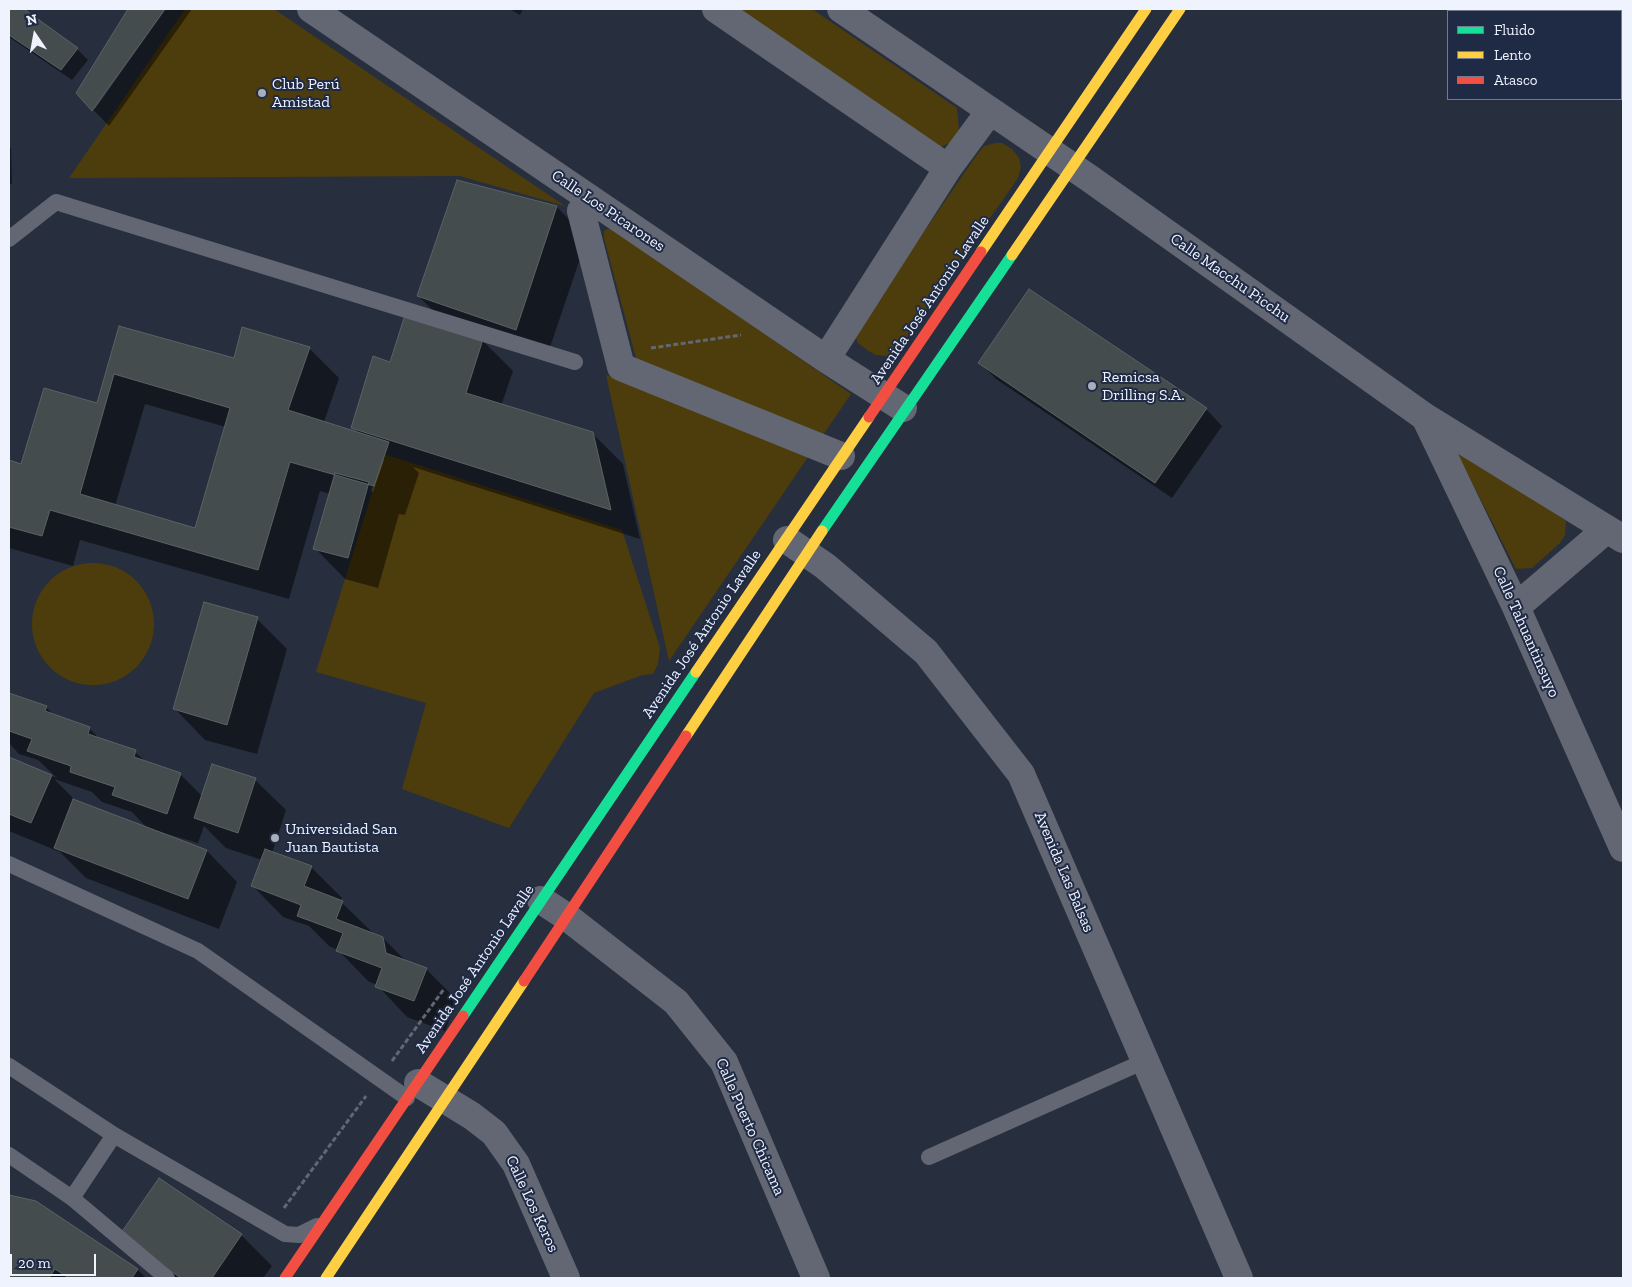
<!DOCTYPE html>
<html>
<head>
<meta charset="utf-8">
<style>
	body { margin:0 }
	#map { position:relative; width:1632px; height:1287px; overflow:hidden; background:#272e3d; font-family:"Zilla Slab",serif }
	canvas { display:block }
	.frame { position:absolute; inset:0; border:10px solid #eef3fe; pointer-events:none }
	.legend { position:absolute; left:1447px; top:10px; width:175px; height:90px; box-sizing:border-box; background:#1f2a45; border:1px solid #727a8f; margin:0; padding:6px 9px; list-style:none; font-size:15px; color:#eef3fe }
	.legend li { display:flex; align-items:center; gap:10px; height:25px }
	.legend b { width:25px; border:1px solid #727a8f }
	.north { position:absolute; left:10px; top:10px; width:50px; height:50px; -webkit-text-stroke:4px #1f2a45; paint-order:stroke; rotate:348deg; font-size:14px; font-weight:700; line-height:20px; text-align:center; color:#eef3fe }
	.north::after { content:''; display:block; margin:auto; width:18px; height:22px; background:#eef3fe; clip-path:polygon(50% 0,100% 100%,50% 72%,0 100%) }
	.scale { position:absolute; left:10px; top:1254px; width:86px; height:22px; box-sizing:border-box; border:2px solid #eef3fe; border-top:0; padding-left:6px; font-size:15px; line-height:18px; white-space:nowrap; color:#eef3fe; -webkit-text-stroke:4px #1f2a45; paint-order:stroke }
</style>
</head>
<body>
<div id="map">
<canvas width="1632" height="1287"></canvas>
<div class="frame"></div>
<ul class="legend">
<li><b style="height:6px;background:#16e098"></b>Fluido</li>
<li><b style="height:6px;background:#ffcf43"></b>Lento</li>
<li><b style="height:6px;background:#f24e42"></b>Atasco</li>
</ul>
<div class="north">N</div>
<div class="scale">20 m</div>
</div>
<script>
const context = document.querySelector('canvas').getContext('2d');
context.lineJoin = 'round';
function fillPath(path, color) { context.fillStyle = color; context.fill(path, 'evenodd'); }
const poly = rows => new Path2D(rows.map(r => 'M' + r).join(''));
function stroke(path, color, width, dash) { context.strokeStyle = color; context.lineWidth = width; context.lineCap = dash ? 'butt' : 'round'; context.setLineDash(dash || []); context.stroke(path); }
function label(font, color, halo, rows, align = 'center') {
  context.font = font + ' "Zilla Slab",serif'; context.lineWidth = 4; context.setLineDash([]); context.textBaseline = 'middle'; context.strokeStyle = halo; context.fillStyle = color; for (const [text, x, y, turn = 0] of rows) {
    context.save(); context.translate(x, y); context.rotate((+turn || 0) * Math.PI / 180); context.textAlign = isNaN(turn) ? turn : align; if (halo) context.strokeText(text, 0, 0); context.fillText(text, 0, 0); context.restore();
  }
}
const green = poly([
	[185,9,274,9,565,206,460,176,69,178],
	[733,9,812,9,957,108,959,130,954,141,936,149],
	[995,143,1002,143,1012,149,1019,158,1021,167,1018,178,897,352,888,356,876,355,867,350,858,343,855,335,865,318,978,153,984,146],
	[607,229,613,229,851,394,669,661,606,375,644,388,604,238,604,231],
	[1452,443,1566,521,1565,535,1560,543,1532,568,1516,569],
	[384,454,622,530,660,648,658,664,653,674,642,675,594,693,509,828,402,789,426,703,316,672],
	'32 624a61 61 0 1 1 122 0a61 61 0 1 1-122 0Z'
]);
const shadow = poly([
	[9,9,21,9,77,49,88,60,72,80,9,37],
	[129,9,163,9,96,102,93,108,95,109,166,9,192,9,109,126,77,93],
	[510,9,523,9,520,15],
	[9,147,11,148,12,184,9,184],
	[457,181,557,207,587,238,546,359,449,326,418,296],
	[120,327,234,359,309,348,339,378,324,422,359,433,353,427,391,364,482,340,513,371,501,406,592,433,623,464,640,539,413,467,419,473,405,515,399,514,378,588,345,579,315,548,330,494,320,491,289,599,80,540,73,566,9,548,9,461,22,465,98,405],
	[145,404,226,427,196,529,115,506],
	[382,460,384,460,373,492,371,491],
	[980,363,1206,409,1222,426,1172,498,996,379],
	[257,619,287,649,257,754,205,740,175,709],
	[9,692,13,696,46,707,55,716,89,728,101,740,135,752,146,762,180,774,203,797,255,780,286,810,272,853,311,867,342,898,340,901,372,932,372,934,383,938,407,962,426,969,457,1000,445,1031,407,1017,377,985,368,981,338,950,329,946,309,926,283,917,253,886,262,860,226,848,204,826,198,843,147,828,132,812,102,802,92,792,54,779,76,801,207,851,237,882,219,929,86,878,60,852,9,831,9,758,57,778,38,760,19,754,9,743],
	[160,1180,241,1235,272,1266,263,1278,169,1278],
	[9,1196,36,1202,138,1270,146,1278,9,1278]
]);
const building = poly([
	[9,9,24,9,78,48,61,70,9,35,9,9],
	[128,9,165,9,92,111,76,93,128,9],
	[457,180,557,206,516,330,417,296,457,180],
	[1029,289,1207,408,1155,483,978,363,1029,289],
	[405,315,483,339,466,393,593,432,611,510,351,428,373,356,390,362,405,315],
	[119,326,234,358,242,327,310,347,288,410,389,442,374,486,290,462,258,570,50,510,42,536,9,527,9,460,21,464,44,388,97,403,119,326],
	[114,374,230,408,195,528,80,494,114,374],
	[335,473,369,482,348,558,313,549,335,473],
	[204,602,258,617,227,725,173,709,204,602],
	[9,693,47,706,45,711,90,727,88,734,136,750,134,757,181,773,167,814,112,795,115,787,70,772,71,766,27,751,32,739,9,731,9,693],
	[9,757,52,775,31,823,9,814,9,757],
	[212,764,256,778,238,833,194,818,212,764],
	[73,799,207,850,188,899,54,848,73,799],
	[265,849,312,866,304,886,343,901,336,919,383,937,386,953,427,968,414,1001,375,987,382,968,336,951,343,933,297,916,301,905,251,886,265,849],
	[159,1178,242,1234,212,1278,181,1278,119,1236,159,1178],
	[9,1195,36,1201,138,1269,132,1278,69,1278,55,1269,49,1278,9,1278,9,1195]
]);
const path = poly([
	[651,348,741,335],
	[392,1061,444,989],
	[284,1208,366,1096]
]);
const lane = poly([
	[9,239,56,202,575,362],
	[9,864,198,951,407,1098],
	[9,1066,114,1135,285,1234,299,1235,317,1226],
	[9,1155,72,1198,167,1278],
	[929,1157,1145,1061],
	[72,1198,114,1135]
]);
const street = poly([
	[311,9,826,359,903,408],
	[716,9,948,168],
	[841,9,1089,178,1425,417,1623,539],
	[591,200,581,211,621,367,841,456],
	[826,359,948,168,990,111],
	[1425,417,1516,607,1623,848],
	[787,540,825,566,926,652,1021,774,1239,1278],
	[1516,607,1607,529],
	[541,900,567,917,676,1002,724,1062,816,1278],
	[418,1083,472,1116,494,1133,516,1164,566,1278]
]);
const fast = poly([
	[822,531,1012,255],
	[463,1016,696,672]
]);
const slow = poly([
	[981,252,1146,9],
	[1012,255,1180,9],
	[696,672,869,417],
	[686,736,822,531],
	[326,1278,524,981]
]);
const jam = poly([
	[869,417,981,252],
	[524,981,686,736],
	[285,1278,463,1016]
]);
const markers = [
	[262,93,5,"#a8aeba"],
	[1092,386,5,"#a8aeba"],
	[275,838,5,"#a8aeba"]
];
const poiNames = [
	["Club Perú",272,84],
	["Amistad",272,102],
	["Remicsa",1102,377],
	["Drilling S.A.",1102,395],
	["Universidad San",285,829],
	["Juan Bautista",285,847]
];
const streetNames = [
	["Calle Los Picarones",608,211,34],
	["Calle Macchu Picchu",1230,278,35],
	["Avenida José Antonio Lavalle",930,300,-56],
	["Calle Tahuantinsuyo",1526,632,66],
	["Avenida José Antonio Lavalle",702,634,-56],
	["Avenida Las Balsas",1064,872,67],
	["Avenida José Antonio Lavalle",475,969,-56],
	["Calle Puerto Chicama",750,1127,66],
	["Calle Los Keros",532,1204,65]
];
fillPath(green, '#4e3d0c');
fillPath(shadow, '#0007');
fillPath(building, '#444c4e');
stroke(building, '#5a6364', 1);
stroke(path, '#626873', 3, [5, 2.5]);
stroke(lane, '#626773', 16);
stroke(street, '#626773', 28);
stroke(fast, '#16e098', 11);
stroke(slow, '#ffcf43', 11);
stroke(jam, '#f24e42', 11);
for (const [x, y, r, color] of markers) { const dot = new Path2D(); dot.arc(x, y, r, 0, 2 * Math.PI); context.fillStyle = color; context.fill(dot); stroke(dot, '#1f2a45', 2); }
label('16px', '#eef3fe', '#1f2a45', poiNames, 'left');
label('16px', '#eef3fe', '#1f2a45', streetNames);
</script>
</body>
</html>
